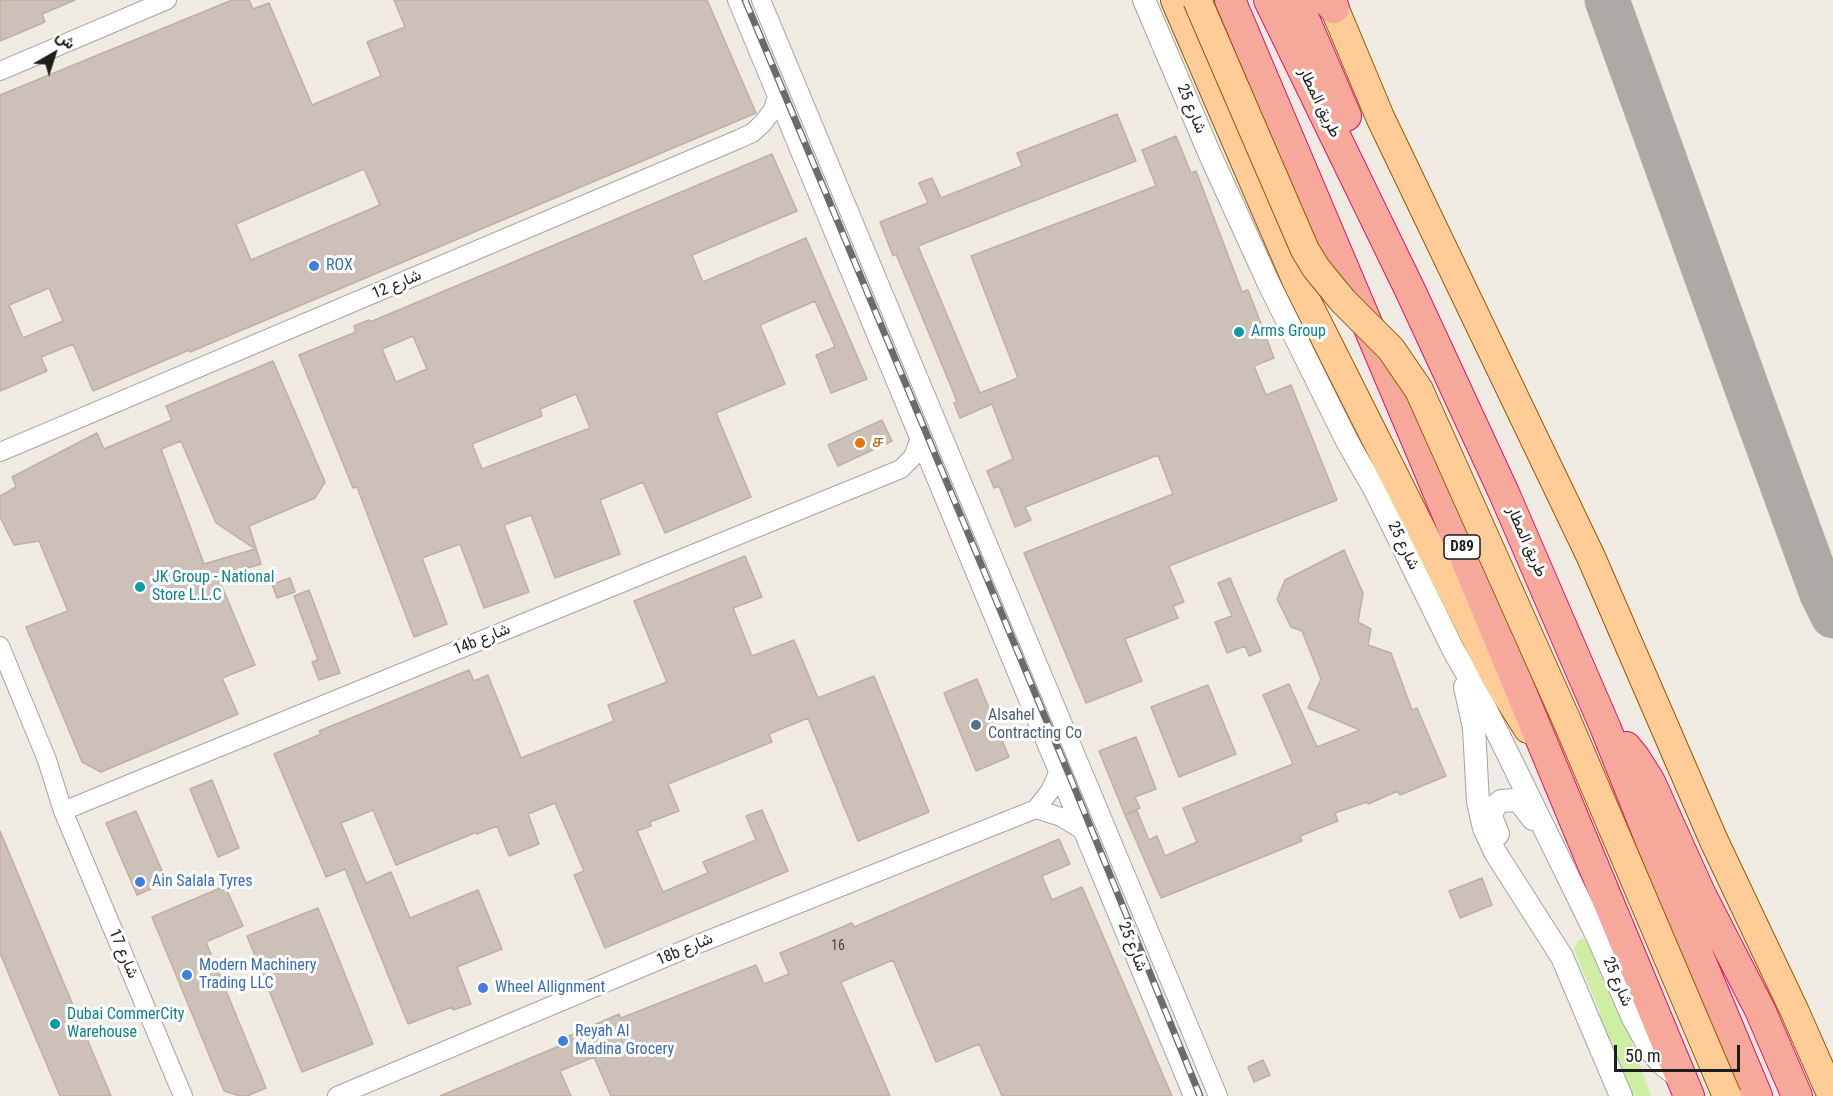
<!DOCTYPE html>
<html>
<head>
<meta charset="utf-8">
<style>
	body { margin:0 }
	#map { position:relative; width:1833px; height:1096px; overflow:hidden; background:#efeae2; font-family:"Roboto Condensed",Vazirmatn,sans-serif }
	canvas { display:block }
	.north { position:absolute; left:24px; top:24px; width:60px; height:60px; -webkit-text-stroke:4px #fff; paint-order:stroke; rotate:39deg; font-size:16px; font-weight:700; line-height:24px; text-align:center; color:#1d1d1d }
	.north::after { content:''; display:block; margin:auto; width:21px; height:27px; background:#1d1d1d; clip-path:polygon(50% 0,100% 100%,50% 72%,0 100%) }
	.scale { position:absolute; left:1614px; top:1045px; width:126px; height:27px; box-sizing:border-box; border:3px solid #1d1d1d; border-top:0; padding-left:8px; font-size:18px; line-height:21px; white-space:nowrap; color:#1d1d1d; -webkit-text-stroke:4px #fff; paint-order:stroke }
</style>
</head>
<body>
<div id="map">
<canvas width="1833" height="1096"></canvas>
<div class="north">ش</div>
<div class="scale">50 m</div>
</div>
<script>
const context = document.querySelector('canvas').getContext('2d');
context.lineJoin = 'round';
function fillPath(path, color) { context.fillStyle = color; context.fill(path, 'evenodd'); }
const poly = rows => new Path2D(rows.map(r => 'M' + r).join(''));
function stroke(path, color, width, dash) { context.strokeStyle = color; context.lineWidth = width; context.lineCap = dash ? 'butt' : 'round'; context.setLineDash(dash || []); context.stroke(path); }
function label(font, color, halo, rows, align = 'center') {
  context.font = font + ' "Roboto Condensed",Vazirmatn,"Noto Sans Tamil",sans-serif'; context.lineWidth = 6; context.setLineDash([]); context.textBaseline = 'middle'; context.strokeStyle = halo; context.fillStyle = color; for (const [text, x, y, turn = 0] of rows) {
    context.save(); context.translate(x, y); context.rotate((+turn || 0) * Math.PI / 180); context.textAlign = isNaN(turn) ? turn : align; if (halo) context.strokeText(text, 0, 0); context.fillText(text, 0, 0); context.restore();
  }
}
const grass = poly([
	[1583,939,1589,940,1629,1034,1651,1096,1626,1096,1594,1017,1600,1012,1574,950,1578,940]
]);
const taxiway = poly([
	[1607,0,1744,380,1822,594,1833,616]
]);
const building = poly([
	[0,0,75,0,42,14,45,22,0,41,0,0],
	[232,0,249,0,253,9,269,3,312,105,381,76,367,42,405,27,394,0,707,0,756,113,190,352,189,350,93,391,73,344,41,357,47,371,0,391,0,95,232,0],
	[364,169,380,205,251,260,236,224,364,169],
	[49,288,63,321,23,338,9,305,49,288],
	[1117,114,1136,161,918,246,980,393,1018,378,971,256,1156,186,1142,150,1176,136,1191,173,1196,171,1242,292,1248,290,1274,358,1254,366,1266,395,1291,385,1337,500,1169,566,1184,602,1173,606,1178,618,1125,639,1142,681,1086,703,1024,553,1173,494,1158,455,1025,507,1031,520,1015,527,999,486,994,488,987,471,1013,459,992,404,960,418,954,403,957,401,896,254,893,256,880,222,928,203,919,183,932,178,941,198,1022,166,1017,153,1117,114],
	[772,154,797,211,692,255,703,282,806,238,867,379,831,393,816,355,835,347,815,301,760,325,785,384,716,413,751,497,665,533,643,482,600,500,620,554,555,578,531,515,504,525,529,592,484,608,460,544,422,558,447,624,414,637,357,487,353,488,299,355,356,332,354,326,369,320,370,322,772,154],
	[413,336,427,369,396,382,382,349,413,336],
	[576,394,590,428,482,469,472,444,542,416,540,409,576,394],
	[273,361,325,482,315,498,249,526,261,564,218,577,255,665,222,678,238,714,101,772,82,762,26,627,68,611,39,541,14,545,0,517,0,496,16,487,12,477,97,433,104,449,172,420,166,406,273,361],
	[181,441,216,523,255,549,204,564,161,449,181,441],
	[882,420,892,441,838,466,828,445,882,420],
	[1344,550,1363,593,1358,622,1371,629,1368,645,1391,653,1412,710,1417,708,1446,776,1400,795,1398,791,1368,804,1367,802,1335,813,1338,821,1300,836,1302,841,1161,898,1125,815,1137,811,1149,840,1157,836,1165,856,1197,842,1183,808,1293,764,1263,695,1289,684,1317,747,1360,730,1308,708,1321,679,1302,631,1291,627,1277,599,1285,580,1344,550],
	[745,556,762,597,733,608,752,656,794,640,818,698,874,676,929,812,858,841,808,718,769,734,772,742,668,784,679,811,650,822,651,826,637,831,663,892,708,873,703,862,756,840,746,816,762,810,788,871,605,948,574,875,584,871,555,803,528,814,539,844,509,856,497,826,477,834,477,832,396,865,373,810,341,823,366,883,391,872,410,918,478,890,502,949,457,967,471,1004,453,1010,452,1007,408,1024,345,869,326,877,274,754,321,734,319,731,469,670,474,681,488,675,521,758,614,721,608,705,667,682,634,601,745,556],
	[290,578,295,592,277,598,272,584,290,578],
	[1230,578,1261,651,1249,656,1245,646,1227,653,1215,622,1232,616,1218,583,1230,578],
	[309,590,340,673,319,680,312,662,318,660,294,596,309,590],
	[977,679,1009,757,976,771,944,693,977,679],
	[1208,685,1236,754,1179,777,1151,707,1208,685],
	[1136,737,1156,789,1135,797,1140,808,1125,815,1099,751,1136,737],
	[212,780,239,848,218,857,190,789,212,780],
	[136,811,167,882,137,895,106,823,136,811],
	[0,831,111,1096,60,1096,0,953,0,831],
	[1059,839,1070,864,1042,876,1052,900,1082,887,1172,1096,1002,1096,979,1044,936,1062,893,960,841,982,890,1096,611,1096,594,1057,560,1071,571,1096,440,1096,571,1041,569,1036,619,1014,621,1018,756,965,764,984,789,974,780,953,852,923,854,927,1059,839],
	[1482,878,1492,905,1460,918,1449,891,1482,878],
	[225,886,243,926,206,942,266,1088,247,1096,240,1096,224,1091,152,917,225,886],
	[318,908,373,1044,302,1072,247,936,318,908],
	[1263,1060,1270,1075,1254,1082,1248,1067,1263,1060]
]);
const minor = poly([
	[737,0,1193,1096],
	[761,0,1218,1096],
	[0,71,167,0],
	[0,452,739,139,752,133,763,123,772,111,777,98],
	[0,646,47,760,63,811,183,1096],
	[1036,809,1061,817,1084,831],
	[63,811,901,469,913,457,920,438],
	[337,1096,693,946,1036,809,1050,791,1059,771]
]);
const tertiary = poly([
	[1144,0,1211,157,1268,282,1347,441,1375,490,1454,651,1478,693,1599,940,1633,1018,1650,1049,1661,1063,1680,1078],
	[1465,687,1474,728,1478,802,1484,828,1495,852,1562,957,1621,1096],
	[1498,834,1492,819,1492,812,1496,805,1501,801,1516,800,1522,805,1533,819]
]);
const primary = poly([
	[1175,0,1297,282,1496,678,1528,729],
	[1331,0,1380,117,1591,557,1714,841,1795,1012,1832,1096]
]);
const trunk = poly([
	[1230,0,1424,458,1689,1096],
	[1269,0,1410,290,1504,493,1606,729,1660,864,1757,1096],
	[1296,0,1346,116],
	[1327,0,1334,8],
	[1626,747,1635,758,1650,782,1700,893,1760,1010,1797,1096]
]);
const rail = poly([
	[745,0,1073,784,1200,1096]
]);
const primaryBridge = poly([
	[1197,0,1305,250,1316,268,1343,301,1391,349,1419,390,1567,721,1727,1096]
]);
const markers = [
	[314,266,6,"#3f7fe0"],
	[1239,332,6,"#0f9aa8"],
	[860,443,6,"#e8710a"],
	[140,587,6,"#0f9aa8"],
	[976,725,6,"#5c6f8a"],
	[140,882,6,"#3f7fe0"],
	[187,975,6,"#3f7fe0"],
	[483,988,6,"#3f7fe0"],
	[55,1024,6,"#0f9aa8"],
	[563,1041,6,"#3f7fe0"]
];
const numberNames = [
	["16",838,946]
];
const shields = [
	[1462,547,36]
];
const shieldNames = [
	["D89",1462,547]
];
const streetNames = [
	["طريق المطار",1319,103,64],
	["شارع 25",1191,109,67],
	["شارع 12",397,285,-23],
	["طريق المطار",1526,542,66],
	["شارع 25",1403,546,64],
	["14b شارع",482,640,-22],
	["شارع 25",1132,947,68],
	["18b شارع",685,950,-23],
	["شارع 17",123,954,67],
	["شارع 25",1617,982,67]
];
const shopNames = [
	["ROX",326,266],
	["Ain Salala Tyres",152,882],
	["Modern Machinery",199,966],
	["Trading LLC",199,984],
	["Wheel Allignment",495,988],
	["Reyah Al",575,1032],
	["Madina Grocery",575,1050]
];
const cultureNames = [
	["Arms Group",1251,332],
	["JK Group - National",152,578],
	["Store L.L.C",152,596],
	["Dubai CommerCity",67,1015],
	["Warehouse",67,1033]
];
const foodNames = [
	["ச",872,443]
];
const serviceNames = [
	["Alsahel",988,716],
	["Contracting Co",988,734]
];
fillPath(grass, '#cdeea3');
stroke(taxiway, '#adaaa6', 45);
fillPath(building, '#ccc0b8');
stroke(building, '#c2afa3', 1.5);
stroke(minor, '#a4a4a4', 20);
stroke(tertiary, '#a4a4a4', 24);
stroke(primary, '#975b00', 30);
stroke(trunk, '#e8146b', 32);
stroke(minor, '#fff', 18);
stroke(tertiary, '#fff', 22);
stroke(primary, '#ffcc98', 28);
stroke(trunk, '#f6a89b', 30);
stroke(rail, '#6b6b6b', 7);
stroke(rail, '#fff', 4.5, [14]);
stroke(primaryBridge, '#975b00', 30, []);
stroke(primaryBridge, '#ffcc98', 28);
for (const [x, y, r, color] of markers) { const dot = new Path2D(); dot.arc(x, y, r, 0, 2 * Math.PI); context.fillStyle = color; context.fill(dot); stroke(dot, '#fff', 2); }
label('14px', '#494644', null, numberNames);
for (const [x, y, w] of shields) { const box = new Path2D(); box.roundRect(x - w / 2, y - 12, w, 24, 4.5); context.fillStyle = '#fff'; context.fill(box); stroke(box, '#1d1d1d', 1.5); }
label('bold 15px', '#1d1d1d', null, shieldNames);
label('16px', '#1d1d1d', '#fff', streetNames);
label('16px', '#366cbe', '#fff', shopNames, 'left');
label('16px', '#0d838f', '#fff', cultureNames, 'left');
label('16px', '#c56008', '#fff', foodNames, 'left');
label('16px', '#4e5e75', '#fff', serviceNames, 'left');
</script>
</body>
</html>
